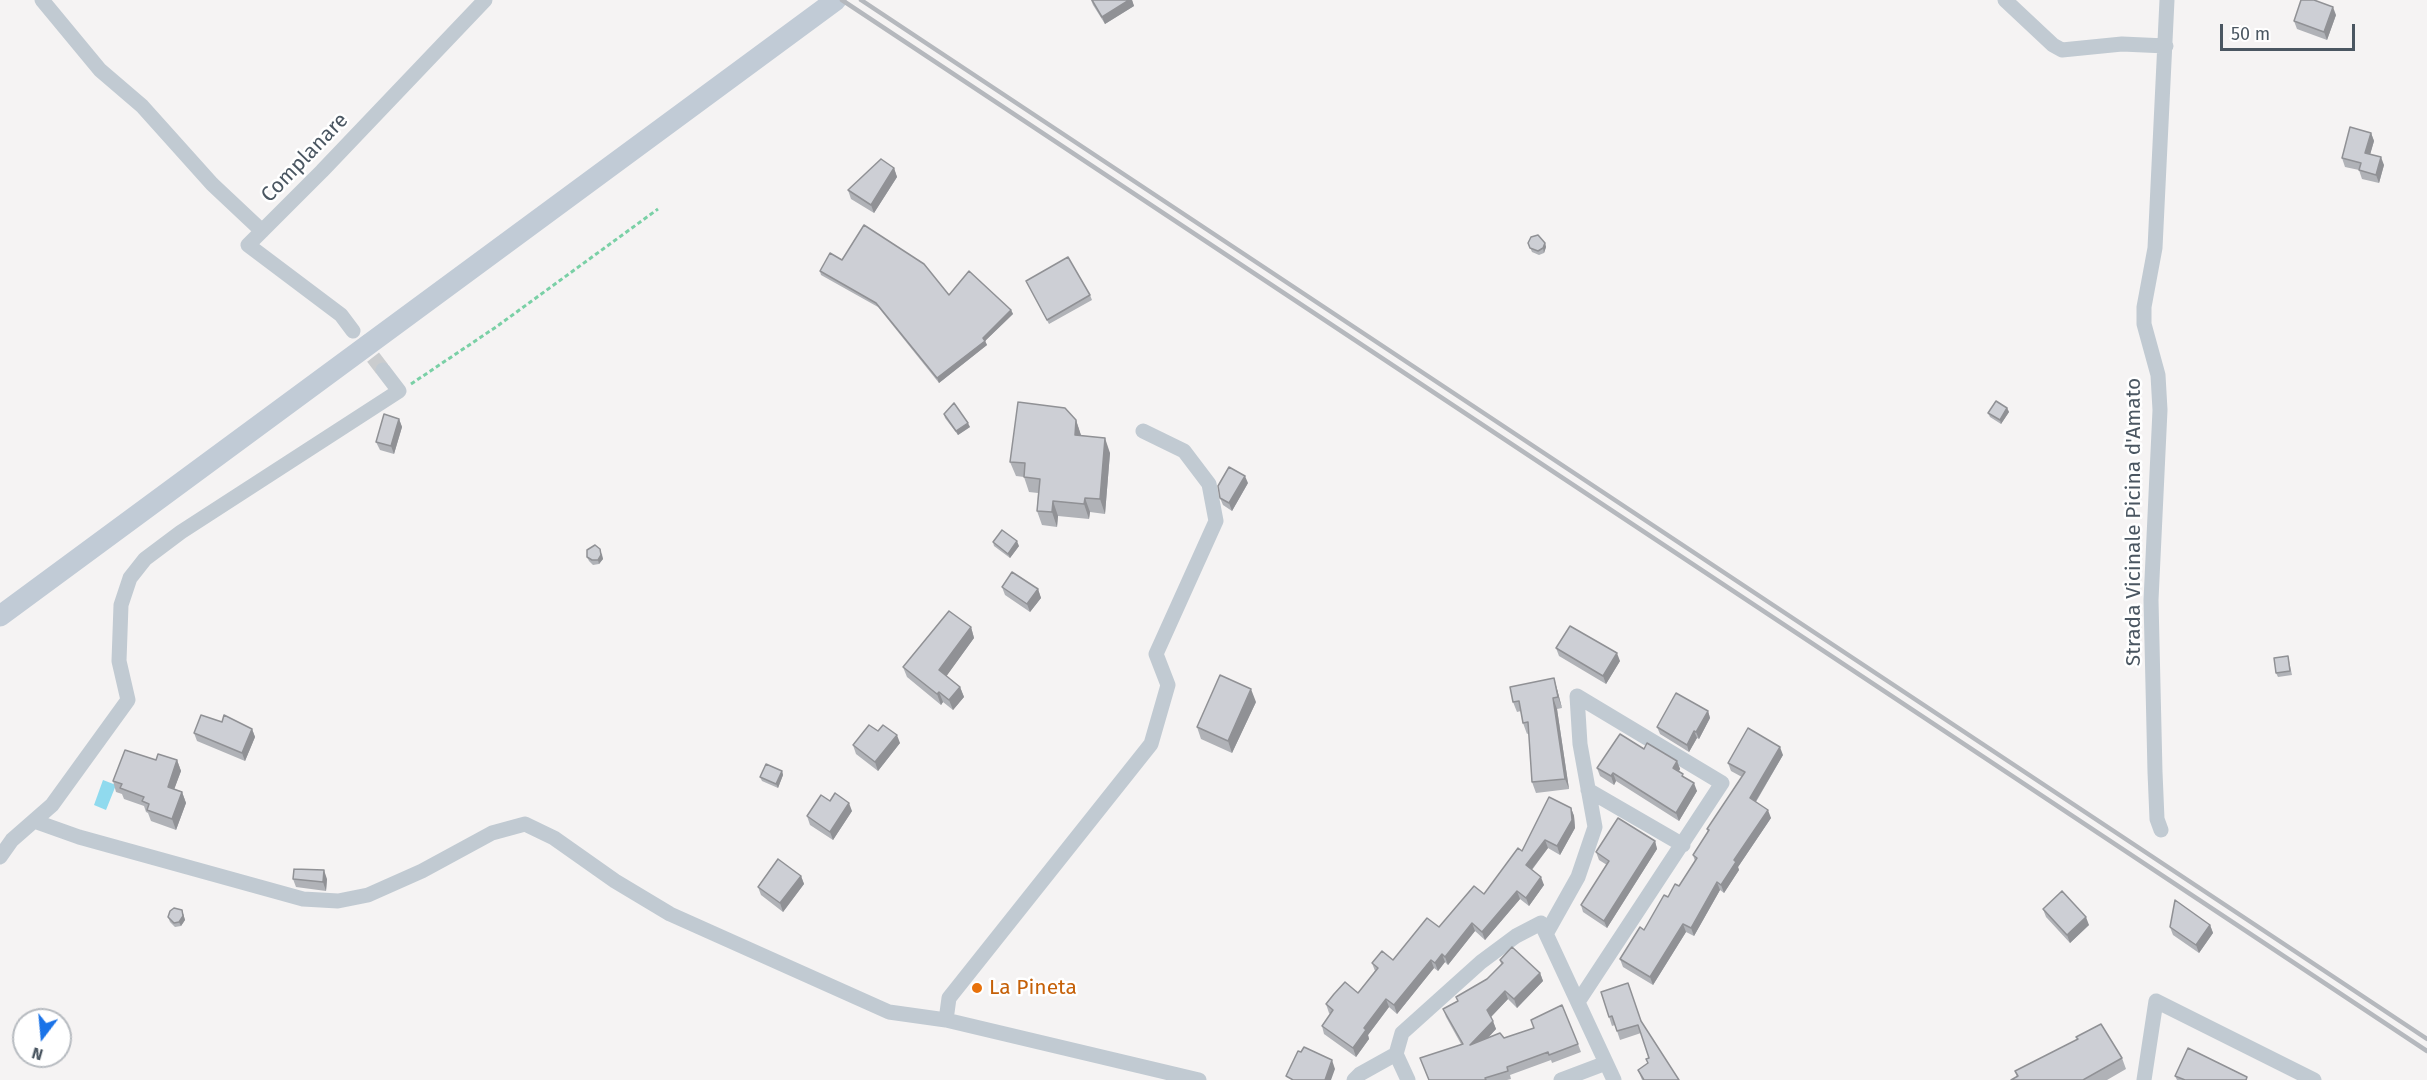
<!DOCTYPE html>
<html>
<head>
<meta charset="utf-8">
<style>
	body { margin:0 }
	#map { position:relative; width:2427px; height:1080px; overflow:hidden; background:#f5f3f3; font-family:"Fira Sans",sans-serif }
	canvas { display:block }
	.north { position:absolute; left:12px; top:1008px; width:60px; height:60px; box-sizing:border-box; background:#fff; border:2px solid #b7bbc0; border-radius:50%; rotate:196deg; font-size:16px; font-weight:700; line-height:24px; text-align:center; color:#4a5661 }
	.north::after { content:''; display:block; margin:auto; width:21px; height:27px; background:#1a73e8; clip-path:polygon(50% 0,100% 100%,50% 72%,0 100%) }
	.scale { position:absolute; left:2220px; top:24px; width:135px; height:27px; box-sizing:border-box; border:3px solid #4a5661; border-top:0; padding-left:8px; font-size:18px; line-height:21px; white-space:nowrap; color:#4a5661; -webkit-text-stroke:4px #fff; paint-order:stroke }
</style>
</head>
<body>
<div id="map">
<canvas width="2427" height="1080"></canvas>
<div class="north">N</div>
<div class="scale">50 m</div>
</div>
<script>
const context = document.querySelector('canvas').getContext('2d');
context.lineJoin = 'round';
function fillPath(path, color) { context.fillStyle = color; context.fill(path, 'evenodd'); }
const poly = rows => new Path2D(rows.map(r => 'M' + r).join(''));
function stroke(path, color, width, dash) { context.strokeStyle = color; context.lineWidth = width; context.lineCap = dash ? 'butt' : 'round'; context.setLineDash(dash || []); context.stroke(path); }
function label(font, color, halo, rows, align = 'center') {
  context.font = font + ' "Fira Sans",sans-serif'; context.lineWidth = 5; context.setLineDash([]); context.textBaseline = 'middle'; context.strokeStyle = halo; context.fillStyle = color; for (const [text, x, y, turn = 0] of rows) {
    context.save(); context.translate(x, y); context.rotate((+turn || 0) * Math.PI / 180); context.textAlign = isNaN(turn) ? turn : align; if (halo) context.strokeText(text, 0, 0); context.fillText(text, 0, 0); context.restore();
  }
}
const water = poly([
	[103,780,116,785,106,810,94,805]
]);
const minorTunnel = poly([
	[359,339,383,370]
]);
const path = poly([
	[411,384,496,327,658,209]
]);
const minor = poly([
	[42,0,100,70,142,106,212,184,262,231],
	[2005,0,2053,45,2062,50,2122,44,2166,46],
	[353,331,341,315,248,245,322,171,485,0],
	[1588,790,1683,845],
	[34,821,79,837,303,899,338,901,368,895,422,871,492,833,525,824,554,838,615,881,670,914,889,1012,946,1020,1199,1080],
	[2161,830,2157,819,2155,772,2151,600,2160,410,2158,375,2144,324,2144,307,2155,248,2167,0],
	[0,857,12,840,52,805,128,700,119,661,121,605,130,578,145,559,181,532,399,391,383,370],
	[1546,934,1578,877,1595,827,1580,744,1577,696,1722,783,1578,1002],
	[946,1020,949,998,1151,744,1168,685,1156,654,1216,521,1209,484,1184,451,1143,431],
	[1354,1080,1360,1074,1396,1054],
	[1408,1080,1396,1054,1402,1033,1481,962,1516,936,1541,923,1614,1080],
	[1561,1080,1606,1063],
	[2144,1080,2156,1001,2314,1080]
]);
const secondary = poly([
	[0,616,836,0]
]);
const rail = poly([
	[842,0,2427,1051],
	[861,0,2427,1039]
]);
const wall = poly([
	[1091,0,1132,0,1134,6,1105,24,1093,5],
	[2336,15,2327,40,2297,29,2294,21],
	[2371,133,2374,141,2370,154,2384,165,2379,183,2362,179,2359,170,2345,167,2342,158],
	[894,168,897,177,874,213,851,199,848,190],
	[1528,243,1545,243,1546,247,1544,253,1539,255,1532,252],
	[842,260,949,295,1011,310,1013,314,985,341,987,345,939,383,878,307,821,275,820,271],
	[1026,281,1090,295,1092,300,1049,324],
	[2007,408,2009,412,2001,424,1990,417,1988,413],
	[944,414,970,427,958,435,945,418],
	[399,419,402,427,394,454,380,450,376,442],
	[1076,420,1081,436,1110,453,1105,514,1090,512,1089,519,1058,516,1057,527,1042,525,1037,511,1038,493,1029,492,1024,477,1016,476,1010,462],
	[1248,483,1232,511,1223,505,1220,498],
	[993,542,1019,546,1010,558,994,546],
	[602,554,603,559,599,564,593,565,589,561,587,557],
	[1002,587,1038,589,1041,598,1030,612,1005,595],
	[971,627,974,638,946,676,960,687,964,697,953,710,943,702,941,705,907,677,903,667],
	[1556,648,1620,661,1606,684,1559,656],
	[2288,656,2292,675,2278,677,2276,673],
	[1557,689,1562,708,1557,709,1569,789,1536,793,1532,782,1529,733,1527,734,1523,723,1521,711,1517,712,1513,702],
	[1256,702,1232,753,1201,739,1197,727],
	[1708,711,1710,718,1699,739,1697,738,1689,752,1660,734,1657,727],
	[222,722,252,729,255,737,245,761,197,741,194,733],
	[878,731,900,743,878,771,856,754,853,745],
	[1644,749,1677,761,1680,769,1679,771,1697,791,1679,821,1616,781,1614,785,1600,776,1597,768],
	[1783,755,1756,802,1771,818,1738,867,1739,870,1724,893,1720,890,1694,936,1686,932,1653,985,1623,967,1620,959,1644,930,1668,897,1679,886,1695,861,1693,855,1708,832,1707,829,1742,777,1731,771,1728,763],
	[156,760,177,760,181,771,174,789,182,792,186,803,176,830,151,821,148,813,146,812,144,806,124,799,122,794,116,792,113,781],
	[782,771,783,775,778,788,762,781,760,777],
	[830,801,852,811,833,840,810,825,807,816],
	[1571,808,1574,816,1575,828,1560,855,1548,848,1532,870,1544,885,1529,906,1520,899,1485,940,1475,931,1448,965,1445,962,1438,971,1434,968,1397,1014,1389,1007,1368,1035,1369,1039,1356,1057,1324,1034,1322,1026,1330,1014,1329,1013,1326,1004,1358,993,1375,971,1372,963,1393,960,1484,894,1522,851],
	[1655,841,1657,849,1607,928,1583,912,1581,905,1607,865,1599,860,1596,852],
	[801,876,804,884,783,912,761,895,758,887],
	[293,879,327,879,326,891,296,887],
	[2043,909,2089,925,2070,943,2046,917],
	[182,910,185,920,181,926,175,927,170,922,168,917],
	[2210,925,2213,933,2199,953,2173,935,2170,927],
	[1500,960,1540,973,1543,981,1517,1008,1508,999,1491,1017,1496,1029,1488,1038,1578,1044,1581,1052,1552,1063,1551,1060,1510,1075,1511,1079,1507,1080,1428,1080,1461,1044,1446,1017,1443,1009,1457,1001,1487,979,1501,964],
	[1601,992,1641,1022,1679,1080,1642,1080,1638,1070,1648,1064,1646,1059,1649,1058,1641,1033,1620,1040,1615,1025,1612,1026],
	[2122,1058,2126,1069,2107,1080,2011,1080,2017,1077,2015,1071],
	[2175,1076,2249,1080,2177,1080]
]);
const shadedWall = poly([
	[1129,0,1132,0,1134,6,1105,24,1102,17],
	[2333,7,2336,15,2327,40,2324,32],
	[2371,133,2374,141,2368,162,2365,153],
	[2381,157,2384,165,2379,183,2376,175],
	[894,168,897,177,874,213,871,205],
	[1545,243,1546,247,1544,253,1543,248],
	[1011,310,1013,314,985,341,987,345,939,383,937,378,983,338],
	[2007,408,2009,412,2001,424,2000,420],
	[399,419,402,427,394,454,391,446],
	[1076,420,1081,435,1080,450,1075,435],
	[968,423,970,427,958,435,956,431],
	[1105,438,1110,453,1105,514,1100,499],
	[1245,476,1248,483,1232,511,1229,503],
	[1085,498,1090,512,1089,519,1084,504],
	[1053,501,1058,516,1057,527,1052,512],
	[1017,541,1019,546,1010,558,1008,554],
	[600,549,603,559,599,564,598,560],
	[1038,589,1041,598,1030,612,1027,604],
	[971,627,974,638,943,681,939,670],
	[1617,653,1620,661,1606,684,1603,676],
	[1554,678,1557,689,1562,708,1558,697],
	[960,687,964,697,953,710,949,700],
	[1251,689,1256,702,1232,753,1228,741],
	[939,692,943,702,941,705,937,694],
	[1553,698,1557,709,1569,789,1565,779],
	[1708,711,1710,718,1699,739,1696,732],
	[252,729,255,737,245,761,242,753],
	[1694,731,1697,738,1689,752,1687,745],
	[897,735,900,743,878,771,875,762],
	[1780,747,1783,755,1753,806,1750,798],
	[177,760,181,771,171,798,168,787],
	[1677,761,1680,769,1676,776,1673,768],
	[782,771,783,775,778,788,776,784],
	[1613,773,1616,781,1614,785,1611,776],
	[1694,783,1697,791,1679,821,1676,813],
	[182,792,186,803,176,830,172,819],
	[849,803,852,811,833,840,830,832],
	[1571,808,1574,816,1575,828,1560,855,1557,846],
	[1768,810,1771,818,1738,867,1739,870,1724,893,1721,885,1734,860],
	[1545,840,1548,848,1529,873,1526,865],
	[1655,841,1657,849,1607,928,1604,921],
	[324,870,327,879,326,891,323,882],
	[801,876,804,884,783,912,780,903],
	[1541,877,1544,885,1529,906,1526,898],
	[1717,882,1720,890,1694,936,1691,928],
	[1517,891,1520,899,1485,940,1482,932],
	[182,910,185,920,181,926,179,922],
	[2086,917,2089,925,2070,943,2067,935],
	[1472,923,1475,931,1448,965,1445,957],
	[1683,924,1686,932,1653,985,1650,977],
	[2210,925,2213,933,2199,953,2196,945],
	[1442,954,1445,962,1438,971,1435,963],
	[1431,960,1434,968,1397,1014,1394,1005],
	[1540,973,1543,981,1517,1008,1514,999],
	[1505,991,1508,999,1490,1018,1487,1010],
	[1386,999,1389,1007,1368,1035,1369,1039,1356,1057,1353,1048,1364,1028],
	[1493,1021,1496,1029,1473,1054,1470,1045],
	[1332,1060,1335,1069,1331,1080,1325,1080]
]);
const building = poly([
	[1092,0,1129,0,1102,17,1092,0],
	[2301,0,2314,0,2333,7,2324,32,2294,21,2301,0],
	[2350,127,2371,133,2365,153,2381,157,2376,175,2359,170,2361,163,2342,158,2350,127],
	[881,159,894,168,871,205,848,190,881,159],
	[864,225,924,264,949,295,969,271,1011,310,983,338,985,341,937,378,876,303,820,271,830,253,842,260,864,225],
	[1538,235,1545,243,1543,248,1538,251,1530,248,1528,243,1531,237,1538,235],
	[1068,257,1090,295,1047,320,1026,281,1068,257],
	[1996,401,2007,408,2000,420,1988,413,1996,401],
	[1018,402,1065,408,1076,420,1075,435,1105,438,1100,499,1085,498,1084,504,1053,501,1052,512,1037,511,1040,479,1024,477,1025,463,1010,462,1018,402],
	[954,403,968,423,956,431,944,414,954,403],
	[384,414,399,419,391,446,376,442,384,414],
	[1229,467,1245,476,1229,503,1220,498,1218,486,1229,467],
	[1002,530,1017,541,1008,554,993,542,1002,530],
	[595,545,600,549,601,555,598,560,592,560,587,557,587,550,595,545],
	[1012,572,1038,589,1027,604,1002,587,1012,572],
	[949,611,971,627,939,670,960,687,949,700,939,692,937,694,903,667,949,611],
	[1570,626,1617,653,1603,676,1556,648,1570,626],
	[2288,656,2290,671,2276,673,2274,658,2288,656],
	[1220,675,1251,689,1228,741,1197,727,1220,675],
	[1554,678,1558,697,1553,698,1565,779,1532,782,1528,722,1523,723,1519,701,1513,702,1510,687,1554,678],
	[1676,693,1708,711,1696,732,1694,731,1687,745,1657,727,1676,693],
	[201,715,222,722,224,715,252,729,242,753,194,733,201,715],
	[869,725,878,731,883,725,897,735,875,762,853,745,869,725],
	[1748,728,1780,747,1750,798,1768,810,1734,860,1736,862,1721,885,1717,882,1691,928,1683,924,1650,977,1620,959,1640,927,1644,930,1664,895,1668,897,1675,884,1679,886,1697,858,1693,855,1709,830,1707,829,1745,772,1728,763,1748,728],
	[1620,734,1644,749,1647,743,1677,761,1673,768,1683,774,1682,776,1694,783,1676,813,1613,773,1611,776,1597,768,1620,734],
	[125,750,156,760,158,754,177,760,168,787,182,792,172,819,147,810,149,804,142,801,144,797,120,788,122,784,113,781,125,750],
	[766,764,782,771,776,784,760,777,766,764],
	[835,793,849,803,830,832,807,816,821,795,830,801,835,793],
	[1549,797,1571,808,1572,820,1557,846,1545,840,1526,865,1541,877,1526,898,1517,891,1482,932,1472,923,1445,957,1442,954,1435,963,1431,960,1394,1005,1386,999,1364,1028,1366,1030,1353,1048,1322,1026,1333,1010,1326,1004,1334,994,1345,982,1358,993,1378,968,1372,963,1382,951,1393,960,1427,918,1439,927,1474,886,1484,894,1518,848,1522,851,1549,797],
	[1618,818,1655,841,1604,921,1581,905,1609,861,1596,852,1618,818],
	[778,859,801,876,780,903,758,887,778,859],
	[294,869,324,870,323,882,293,879,294,869],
	[2062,891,2086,917,2067,935,2043,909,2062,891],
	[2175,900,2210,925,2196,945,2170,927,2175,900],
	[174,908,182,910,183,916,179,922,174,923,168,917,170,911,174,908],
	[1512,947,1540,973,1514,999,1505,991,1487,1010,1493,1021,1470,1045,1500,1033,1504,1038,1534,1028,1531,1020,1562,1005,1578,1044,1549,1055,1548,1052,1507,1067,1508,1071,1485,1078,1486,1080,1429,1080,1420,1058,1463,1044,1443,1009,1458,1001,1456,997,1487,979,1503,963,1500,960,1512,947],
	[1628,983,1641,1021,1679,1080,1644,1080,1638,1070,1648,1063,1646,1059,1649,1058,1638,1025,1617,1031,1612,1016,1609,1017,1601,992,1628,983],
	[2101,1024,2122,1058,2083,1080,2011,1080,2018,1076,2015,1071,2078,1039,2076,1037,2101,1024],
	[1304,1047,1332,1060,1325,1080,1293,1080,1286,1076,1298,1051,1301,1052,1304,1047],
	[2188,1048,2247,1077,2246,1080,2185,1080,2175,1076,2188,1048]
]);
const markers = [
	[977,988,6,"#e8710a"]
];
const streetNames = [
	["Complanare",305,158,-46],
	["Strada Vicinale Picina d'Amato",2134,522,-90]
];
const foodNames = [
	["La Pineta",989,988]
];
fillPath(water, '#90daee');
stroke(minorTunnel, '#caccce', 15, [15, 8]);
stroke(path, '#7ad0a6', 3, [4.5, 3]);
stroke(minor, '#c1cad2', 15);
stroke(secondary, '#c1cbd6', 21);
stroke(rail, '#b5b8bd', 4.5);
fillPath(wall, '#b0b2b7');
fillPath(shadedWall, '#909195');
fillPath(building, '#cdcfd5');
stroke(building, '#909195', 1.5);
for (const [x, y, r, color] of markers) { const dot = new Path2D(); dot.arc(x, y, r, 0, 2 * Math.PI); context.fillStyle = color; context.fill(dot); stroke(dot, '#fff', 2); }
label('21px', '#4a5661', '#fff', streetNames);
label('21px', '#c56008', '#fff', foodNames, 'left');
</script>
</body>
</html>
